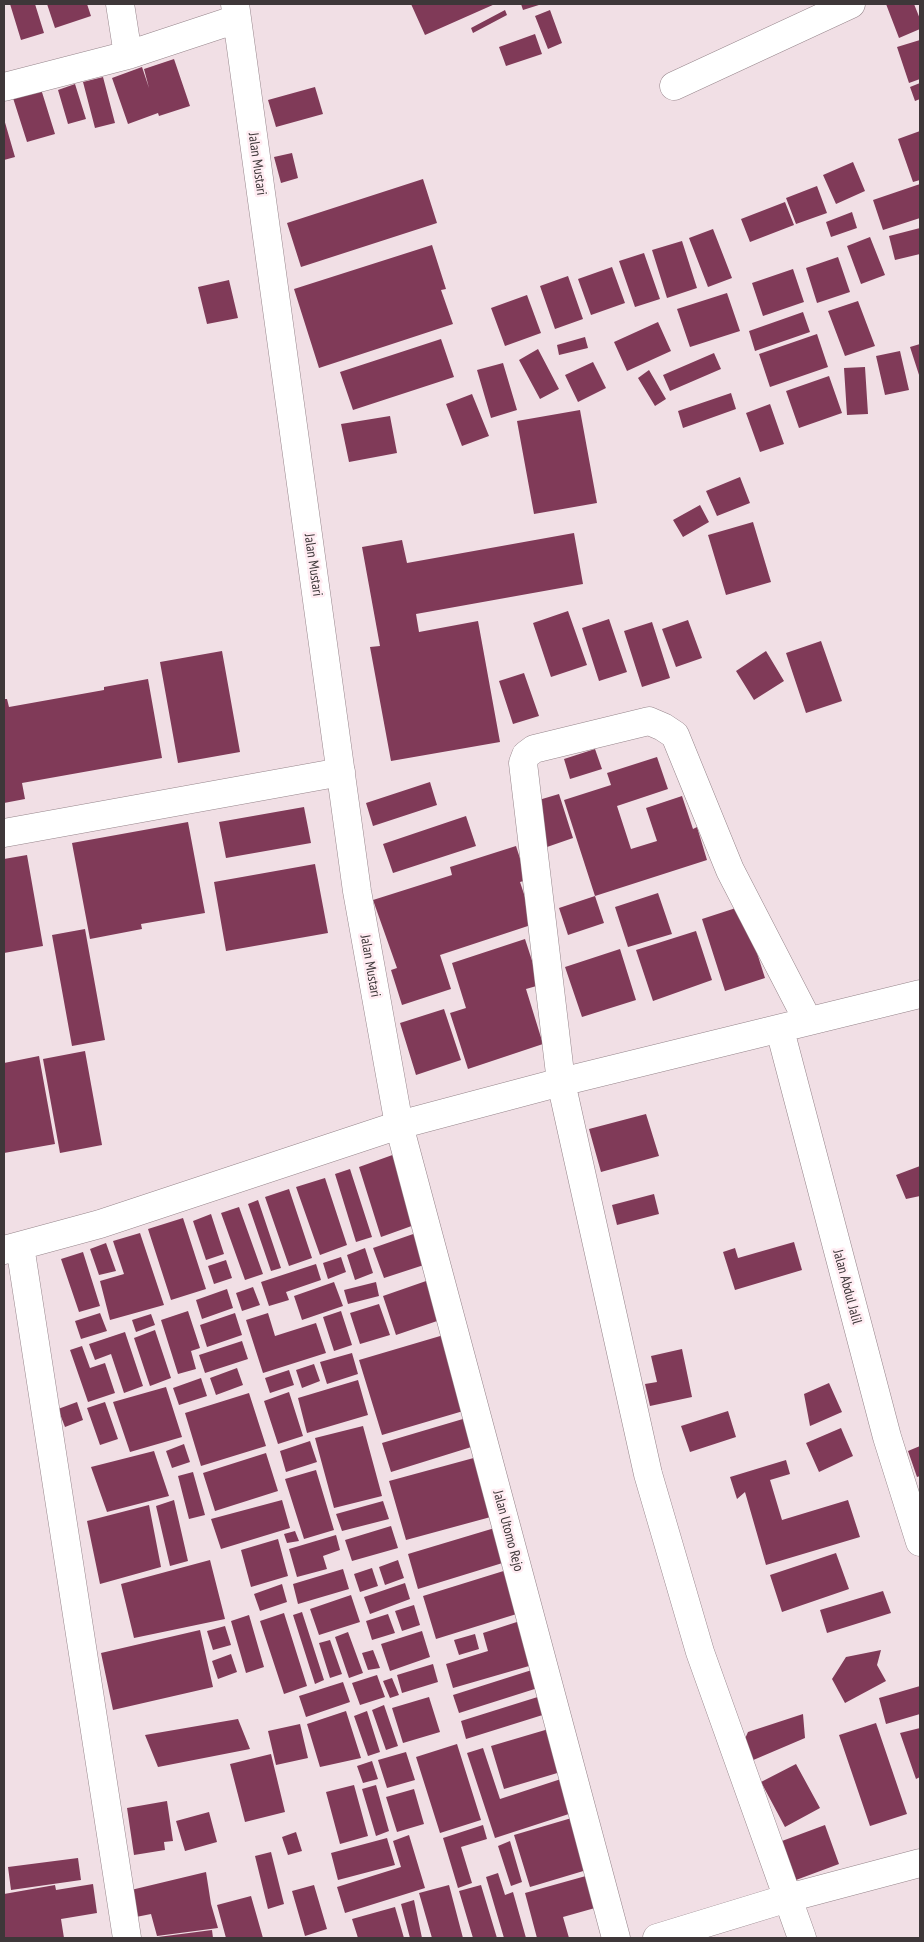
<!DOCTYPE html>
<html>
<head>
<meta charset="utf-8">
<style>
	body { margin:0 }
	#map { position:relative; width:924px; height:1942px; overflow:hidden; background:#f1dfe5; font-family:"PT Sans Narrow",sans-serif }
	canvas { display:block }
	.frame { position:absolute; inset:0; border:5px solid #3e3739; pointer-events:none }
</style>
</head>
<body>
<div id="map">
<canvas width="924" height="1942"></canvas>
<div class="frame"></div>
</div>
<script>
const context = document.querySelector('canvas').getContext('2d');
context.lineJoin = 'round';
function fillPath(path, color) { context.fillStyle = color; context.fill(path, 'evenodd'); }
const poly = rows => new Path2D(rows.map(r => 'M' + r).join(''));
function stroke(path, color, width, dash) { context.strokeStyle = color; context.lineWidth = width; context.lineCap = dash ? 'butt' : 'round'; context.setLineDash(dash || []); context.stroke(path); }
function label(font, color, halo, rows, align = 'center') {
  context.font = font + ' "PT Sans Narrow",sans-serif'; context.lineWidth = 5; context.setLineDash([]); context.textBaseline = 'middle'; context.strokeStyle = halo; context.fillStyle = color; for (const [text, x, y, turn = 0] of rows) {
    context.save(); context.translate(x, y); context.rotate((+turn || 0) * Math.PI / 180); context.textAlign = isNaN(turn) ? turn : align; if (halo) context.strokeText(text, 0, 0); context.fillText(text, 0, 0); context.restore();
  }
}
const building = poly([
	[10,4,35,4,44,33,21,40],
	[47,4,87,4,91,16,55,28],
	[411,4,495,4,425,35],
	[521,4,542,4,523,10],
	[886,4,914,4,920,19,920,29,899,38],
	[505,10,507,15,473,33,471,28],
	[550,10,562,43,548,49,535,16],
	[535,34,542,54,506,66,499,47],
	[920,40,920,79,909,83,897,47],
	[174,59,190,106,159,116,158,113,128,124,112,78,142,67,149,88,144,69],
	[103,77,115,123,95,128,83,82],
	[920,83,920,99,915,101,910,87],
	[75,84,86,119,68,124,58,90],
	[315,87,323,114,276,127,268,100],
	[41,89,55,134,27,142,13,98],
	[4,119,15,157,4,160],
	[920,131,920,180,913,182,898,139],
	[292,153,298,178,281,183,274,157],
	[853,162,865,191,836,204,823,175],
	[423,179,437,223,301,267,287,223],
	[920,184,920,218,883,230,873,200],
	[817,186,827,213,796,224,786,198],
	[785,202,794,225,750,242,741,219],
	[852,212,857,228,831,237,826,222],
	[920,228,920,254,895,260,889,236],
	[713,229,732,278,708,287,689,238],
	[870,237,885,275,861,284,847,246],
	[682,241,697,288,667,298,652,250],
	[432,245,446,289,441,290,453,324,319,368,294,289],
	[644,253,660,299,635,307,619,261],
	[838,257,850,292,817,303,806,268],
	[612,267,625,303,591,315,578,279],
	[793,269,804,302,763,316,752,283],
	[568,276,583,319,555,329,540,286],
	[229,280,238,318,207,324,198,287],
	[727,293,740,331,690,347,677,309],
	[527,295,541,333,505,346,491,308],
	[858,301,875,346,845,356,828,311],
	[803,312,810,332,755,351,749,331],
	[658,322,671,351,627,371,614,342],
	[817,334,828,367,770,387,759,354],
	[585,337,588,348,559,355,557,345],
	[441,339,454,377,353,410,340,372],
	[920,344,920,378,910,347],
	[538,349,559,389,540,399,519,360],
	[900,351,909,390,885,395,876,356],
	[714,353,721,369,670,391,663,375],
	[593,362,606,388,578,402,565,375],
	[503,363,517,410,491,418,477,370],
	[865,367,868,414,847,415,844,368],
	[649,370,666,399,655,406,638,378],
	[829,376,842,413,799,428,786,391],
	[731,393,736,409,683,428,678,411],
	[472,394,489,436,462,446,446,404],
	[770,404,784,444,760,452,746,413],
	[580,410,597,503,534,514,517,421],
	[390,416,397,453,349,462,341,424],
	[740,477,750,503,717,516,706,491],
	[700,505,709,522,683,537,673,520],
	[753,522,771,582,726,595,708,535],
	[574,533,583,584,416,614,419,632,478,621,500,742,391,761,370,647,380,646,362,547,402,540,407,563],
	[568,611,587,665,551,677,533,623],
	[609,619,627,672,599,681,582,628],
	[688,620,702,658,676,667,662,629],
	[652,622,670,678,642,687,624,631],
	[821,641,842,701,806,713,786,653],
	[222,651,240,752,178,763,160,662],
	[766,651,784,681,754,700,736,671],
	[524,673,539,716,513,724,499,681],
	[148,679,162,758,22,783,25,799,4,803,4,699,7,699,9,707,104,690,104,687],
	[595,749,602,769,570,779,564,759],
	[657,757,668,789,617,806,631,849,657,841,646,808,682,796,693,829,697,827,707,860,595,896,564,800,611,785,607,773],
	[430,782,437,805,373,826,366,803],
	[559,794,573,838,547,847,532,802],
	[304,807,311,843,226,858,219,822],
	[466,816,476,846,393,873,383,844],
	[188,822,205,913,141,924,142,929,90,939,72,843],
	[516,846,527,880,520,882,534,924,440,955,451,989,402,1005,391,970,397,968,373,900,452,875,450,867],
	[27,855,43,946,4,953,4,859],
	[315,864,328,933,226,951,214,882],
	[658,893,672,934,628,947,615,907],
	[595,896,604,923,568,935,559,908],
	[742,906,765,978,725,991,702,919],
	[85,929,105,1040,72,1046,52,935],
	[696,931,712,980,653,1001,636,950],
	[525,939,540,985,526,989,543,1044,468,1069,450,1013,466,1008,452,963],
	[620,949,636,1000,582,1017,565,967],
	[444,1009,461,1060,416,1075,400,1023],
	[85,1051,102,1145,60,1153,43,1059],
	[39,1056,55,1144,4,1153,4,1063],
	[646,1114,659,1156,601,1172,589,1129],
	[398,1153,420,1223,381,1237,359,1167],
	[920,1166,920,1196,906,1199,896,1175],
	[350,1169,372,1237,356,1242,335,1174],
	[325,1178,347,1245,320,1255,296,1187],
	[289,1189,312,1258,289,1266,265,1197],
	[654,1194,659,1214,617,1225,612,1205],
	[258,1200,281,1268,271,1271,248,1204],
	[239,1207,263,1274,245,1280,221,1213],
	[211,1214,224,1254,206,1260,193,1221],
	[183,1218,206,1289,171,1300,148,1229],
	[419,1232,430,1263,384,1278,373,1248],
	[140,1233,164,1305,110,1320,100,1281,124,1274,113,1241],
	[794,1242,802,1270,735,1290,723,1252,735,1248,738,1258],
	[106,1243,116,1271,99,1275,90,1249],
	[365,1248,373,1273,355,1280,347,1255],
	[83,1252,100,1306,79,1312,61,1259],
	[341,1257,346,1272,328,1279,323,1263],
	[226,1260,232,1278,214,1284,208,1266],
	[316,1264,321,1280,286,1292,289,1300,269,1306,261,1282],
	[429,1280,443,1319,396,1335,383,1296],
	[334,1282,343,1306,302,1320,294,1296],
	[376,1282,379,1296,348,1304,344,1290],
	[253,1287,260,1305,242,1311,236,1293],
	[227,1289,233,1308,202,1319,196,1300],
	[379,1304,390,1335,360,1344,350,1313],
	[188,1311,200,1348,191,1351,196,1369,178,1374,161,1320],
	[341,1311,352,1345,334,1351,323,1317],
	[100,1313,107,1331,81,1339,75,1321],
	[235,1313,242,1335,207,1347,200,1325],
	[268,1313,275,1336,316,1323,326,1353,263,1373,246,1320],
	[151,1314,155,1325,136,1332,132,1320],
	[155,1330,171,1378,150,1386,134,1338],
	[125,1332,143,1386,124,1393,111,1354,95,1360,89,1344],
	[447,1334,470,1409,382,1435,359,1360],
	[242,1341,248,1359,205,1373,199,1355],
	[82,1346,90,1368,105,1363,115,1393,88,1402,70,1350],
	[682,1349,692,1397,650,1406,645,1384,657,1382,651,1356],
	[352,1353,358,1374,327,1384,320,1362],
	[314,1364,320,1381,302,1388,296,1370],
	[237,1368,243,1385,216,1395,210,1378],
	[289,1370,294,1385,270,1393,265,1378],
	[201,1378,207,1396,179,1405,173,1388],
	[358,1380,368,1415,307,1433,298,1398],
	[829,1383,842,1412,810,1426,804,1394],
	[166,1387,182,1437,130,1452,113,1402],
	[289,1392,303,1436,278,1444,264,1401],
	[249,1393,266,1446,201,1466,185,1413],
	[77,1402,83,1420,65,1427,58,1409],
	[105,1402,118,1439,100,1445,87,1408],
	[728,1411,736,1437,690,1452,681,1426],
	[473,1416,481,1444,391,1472,382,1443],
	[363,1426,382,1496,334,1508,315,1438],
	[841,1428,853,1456,819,1472,806,1443],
	[310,1441,317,1462,286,1472,280,1451],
	[184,1444,190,1462,172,1468,166,1451],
	[920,1446,920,1476,917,1477,908,1451],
	[154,1451,169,1496,107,1512,91,1467],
	[266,1453,278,1491,215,1511,203,1473],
	[481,1456,498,1515,406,1540,389,1481],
	[786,1460,790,1474,770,1480,782,1520,848,1500,860,1537,766,1565,745,1492,737,1499,730,1477],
	[316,1470,334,1530,304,1539,285,1479],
	[193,1472,205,1515,189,1519,178,1476],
	[174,1500,188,1561,170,1566,156,1506],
	[282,1500,290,1528,221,1549,211,1519],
	[383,1501,389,1519,342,1531,336,1514],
	[149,1505,161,1567,100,1584,87,1521],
	[391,1526,398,1548,352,1561,345,1540],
	[498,1527,509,1561,418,1589,408,1554],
	[295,1531,299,1541,287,1543,284,1534],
	[336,1535,340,1550,323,1556,327,1569,297,1577,289,1549],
	[278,1539,288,1576,251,1587,241,1550],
	[836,1553,849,1589,782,1612,770,1575],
	[210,1560,225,1619,134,1638,121,1584],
	[398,1560,404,1578,385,1585,379,1567],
	[372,1568,378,1586,360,1592,354,1574],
	[343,1569,349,1589,298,1604,293,1584],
	[510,1569,523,1612,436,1639,423,1596],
	[405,1583,410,1599,370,1614,364,1597],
	[282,1584,287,1602,260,1611,254,1594],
	[883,1591,891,1613,827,1633,820,1610],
	[351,1595,360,1622,319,1635,310,1609],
	[414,1605,420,1625,402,1631,395,1611],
	[302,1612,324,1680,315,1684,293,1615],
	[284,1613,307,1686,284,1694,260,1621],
	[388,1614,395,1633,372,1640,366,1621],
	[249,1615,264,1667,246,1673,231,1621],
	[523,1620,536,1664,453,1688,446,1664,488,1651,483,1633],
	[225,1626,231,1645,213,1650,207,1631],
	[200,1630,213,1687,113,1710,101,1653],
	[422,1631,430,1657,390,1671,381,1644],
	[348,1632,363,1673,349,1678,335,1637],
	[475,1634,479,1649,459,1655,454,1640],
	[330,1640,342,1674,330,1678,319,1643],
	[373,1650,380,1668,368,1670,362,1653],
	[881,1650,877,1665,886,1681,845,1703,832,1679,846,1657],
	[231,1654,237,1672,218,1679,212,1661],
	[433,1664,438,1682,402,1693,397,1675],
	[535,1669,541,1687,459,1713,453,1695],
	[377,1675,385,1697,360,1705,352,1683],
	[392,1678,399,1695,390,1698,383,1681],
	[343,1682,350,1702,306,1717,299,1696],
	[920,1686,920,1714,886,1724,879,1698],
	[544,1695,549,1713,466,1739,461,1721],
	[429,1697,440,1732,403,1743,392,1708],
	[384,1705,398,1746,386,1750,372,1710],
	[346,1711,361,1758,320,1767,307,1724],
	[367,1711,380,1752,368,1756,354,1716],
	[803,1714,805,1738,751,1761,743,1743,748,1732],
	[238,1719,250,1749,158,1767,145,1735],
	[876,1723,907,1814,870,1826,839,1735],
	[300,1724,308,1758,276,1765,268,1731],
	[552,1728,564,1771,504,1789,491,1746],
	[920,1728,920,1777,916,1779,900,1733],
	[457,1744,481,1820,440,1833,416,1757],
	[483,1748,500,1799,564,1778,575,1812,495,1838,467,1753],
	[406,1752,415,1780,387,1788,378,1760],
	[271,1754,285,1812,245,1822,230,1764],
	[372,1761,378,1779,363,1783,357,1766],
	[796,1764,820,1808,785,1827,761,1782],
	[354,1785,368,1836,340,1844,326,1792],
	[376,1785,389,1831,376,1836,362,1789],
	[414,1789,424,1824,397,1832,386,1797],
	[167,1801,173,1841,164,1842,165,1850,134,1855,127,1808],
	[209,1812,217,1842,185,1851,176,1821],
	[575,1817,590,1869,530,1887,514,1835],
	[483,1825,487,1839,461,1847,472,1883,458,1888,443,1838],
	[825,1825,839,1864,796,1880,782,1841],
	[296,1832,302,1851,288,1855,282,1837],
	[409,1835,425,1888,345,1913,337,1887,401,1867,393,1841],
	[387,1838,395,1865,338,1880,331,1853],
	[510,1841,522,1882,511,1886,498,1846],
	[271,1852,284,1904,268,1909,255,1856],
	[78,1858,81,1880,11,1890,8,1867],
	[206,1872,211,1904,218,1928,157,1936,151,1914,136,1917,131,1890],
	[498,1873,505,1895,513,1892,526,1938,504,1938,486,1877],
	[593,1874,602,1906,563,1917,569,1938,537,1938,525,1893],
	[93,1884,97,1913,61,1919,64,1938,4,1938,4,1894,55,1885,56,1890],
	[314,1885,327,1929,305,1936,292,1891],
	[449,1885,463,1938,432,1938,419,1893],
	[481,1885,497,1938,473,1938,459,1891],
	[251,1896,263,1938,226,1938,217,1905],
	[414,1900,422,1938,410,1938,401,1904],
	[395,1907,404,1938,358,1938,352,1919],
	[212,1930,213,1938,158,1938,158,1937]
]);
const street = poly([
	[120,4,128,55],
	[235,4,357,891,399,1125,616,1938],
	[674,86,851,4],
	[4,87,128,55,237,19],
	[4,833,341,772],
	[780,1030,887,1437,920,1542],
	[20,1246,127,1938],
	[4,1250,100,1224,399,1125,561,1082,920,994],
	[657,1938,788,1898,920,1863],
	[802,1938,700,1652,648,1474,561,1082,523,763,526,755,534,749,649,721,663,727,675,735,730,870,808,1021]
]);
const streetNames = [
	["Jalan Mustari",257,164,82],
	["Jalan Mustari",313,565,82],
	["Jalan Mustari",370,966,80],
	["Jalan Abdul Jalil",847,1287,75],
	["Jalan Utomo Rejo",508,1531,75]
];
fillPath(building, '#803a58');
stroke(street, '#96858b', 29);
stroke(street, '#fff', 28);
label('14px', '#3e3739', '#ffecf2', streetNames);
</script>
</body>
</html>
